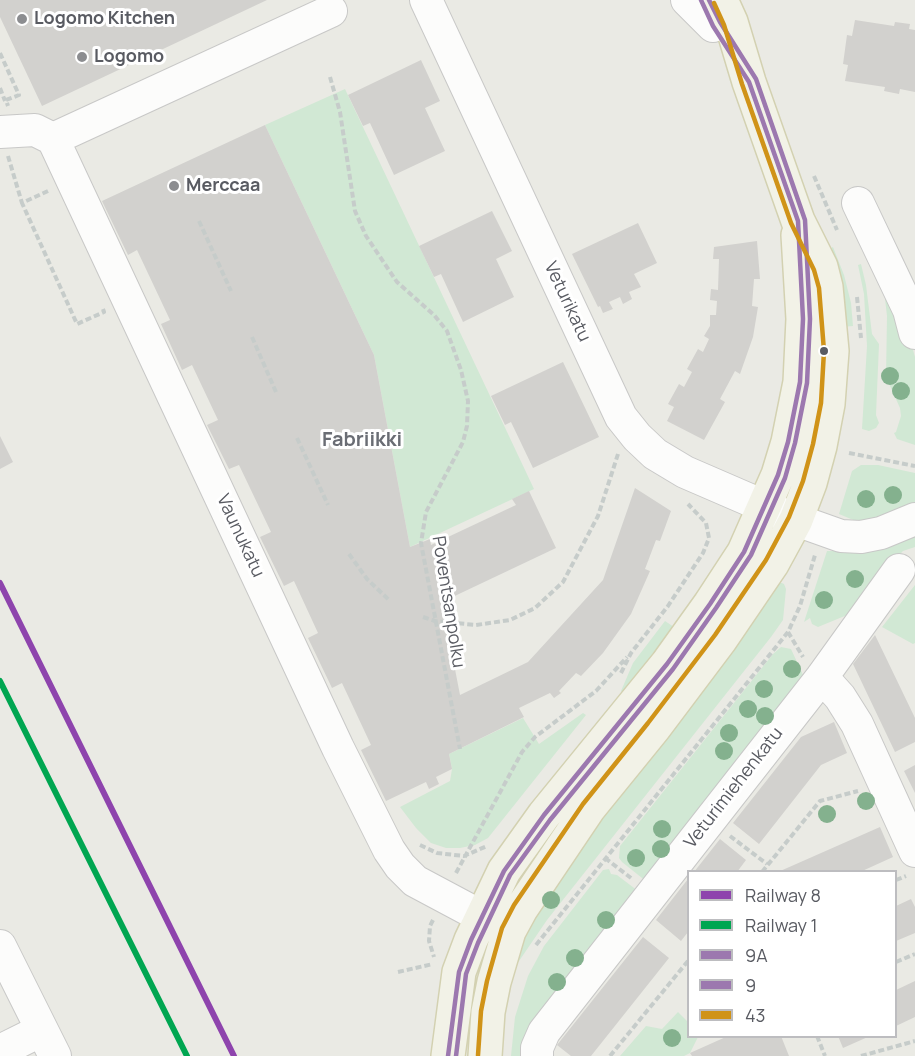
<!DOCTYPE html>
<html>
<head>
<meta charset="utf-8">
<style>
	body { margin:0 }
	#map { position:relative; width:915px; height:1056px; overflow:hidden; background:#eaeae4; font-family:Manrope,sans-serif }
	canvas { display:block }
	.legend { position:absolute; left:687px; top:870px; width:210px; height:168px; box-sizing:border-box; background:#fff; border:2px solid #bdbdc0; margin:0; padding:8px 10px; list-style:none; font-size:18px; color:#595b62 }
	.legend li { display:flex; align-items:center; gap:12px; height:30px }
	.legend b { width:30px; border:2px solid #bdbdc0 }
</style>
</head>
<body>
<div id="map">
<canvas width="915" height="1056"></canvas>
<ul class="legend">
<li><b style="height:8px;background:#8e44ad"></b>Railway 8</li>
<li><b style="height:8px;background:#00a651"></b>Railway 1</li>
<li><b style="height:8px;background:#9c78af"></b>9A</li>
<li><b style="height:8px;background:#9c78af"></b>9</li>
<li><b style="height:8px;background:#d09318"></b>43</li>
</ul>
</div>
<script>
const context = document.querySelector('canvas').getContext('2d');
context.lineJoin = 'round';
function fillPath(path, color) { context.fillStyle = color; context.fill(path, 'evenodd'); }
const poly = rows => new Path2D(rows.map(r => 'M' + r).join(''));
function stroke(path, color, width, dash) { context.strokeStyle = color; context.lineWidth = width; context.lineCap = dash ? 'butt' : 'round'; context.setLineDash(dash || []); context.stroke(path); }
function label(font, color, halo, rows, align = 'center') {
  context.font = font + ' Manrope,sans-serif'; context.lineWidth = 6; context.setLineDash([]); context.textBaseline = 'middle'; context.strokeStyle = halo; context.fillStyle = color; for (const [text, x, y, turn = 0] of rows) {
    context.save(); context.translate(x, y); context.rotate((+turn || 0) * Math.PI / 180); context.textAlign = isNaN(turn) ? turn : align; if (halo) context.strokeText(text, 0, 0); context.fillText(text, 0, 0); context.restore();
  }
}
const green = poly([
	[345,89,534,489,410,547,374,355,265,125],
	[833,247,844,275,851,303,853,326,841,327,828,250],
	[861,264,866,285,872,334,879,344,876,415,879,423,876,428,869,431,862,429,867,346,864,294,858,265],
	[884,290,903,315,915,357,915,445,897,439,894,433,896,432,901,416,900,408,886,377,887,316],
	[861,465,878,465,915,473,915,503,886,517,858,522,839,514,852,471],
	[915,531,915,547,903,551,898,556,852,613,818,627,812,624,810,618,804,622,827,551,843,551],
	[775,580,784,584,786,589,783,620,771,637,547,920,517,964,507,961,524,920],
	[915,585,915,643,913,644,882,627],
	[665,621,677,629,625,695,621,691,633,663],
	[781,647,791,649,803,675,647,882,622,862,619,858,620,846,773,654],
	[583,713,586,715,488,838,475,845,460,848,446,848,431,843,416,828,400,807,450,781,452,769,449,754,523,718,539,744],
	[609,869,611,874,617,875,638,891,526,1056,511,1056,515,1017,528,976,544,946,603,870],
	[678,1012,688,1022,688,1036,698,1037,690,1053,684,1056,620,1056,646,1026,662,1029]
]);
const building = poly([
	[0,0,267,0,42,106,0,17],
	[855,20,894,26,895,22,910,24,909,29,915,30,915,92,900,89,899,94,884,91,885,87,845,81,848,65,843,64,847,35,852,36],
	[421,60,440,101,425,108,445,151,394,175,370,123,363,126,348,95],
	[265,125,374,355,410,547,430,539,431,545,516,505,512,499,529,491,556,548,442,602,460,695,528,662,603,580,635,488,671,511,660,541,656,540,645,569,650,571,631,614,603,653,581,676,576,673,559,691,561,693,554,698,550,693,519,708,524,717,449,754,452,769,436,777,439,784,429,789,426,782,386,801,361,750,371,745,342,683,332,688,308,638,318,633,294,581,284,586,260,537,271,532,239,465,229,469,207,425,218,420,192,365,182,370,161,324,170,320,137,250,128,255,102,201],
	[492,211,512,251,496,259,514,297,463,322,441,274,434,277,419,246],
	[638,223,657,263,634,274,641,287,629,292,632,299,623,304,620,297,609,302,613,309,603,313,600,306,598,307,572,254],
	[757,241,760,279,754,279,752,306,758,307,753,337,740,374,735,371,720,399,725,402,704,440,667,421,674,407,668,404,679,384,684,387,692,372,687,369,698,349,703,352,709,339,704,336,710,326,710,315,716,315,717,301,710,300,711,289,718,290,719,259,713,259,714,247],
	[563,362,599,437,533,468,511,422,505,425,491,396],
	[0,436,13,462,0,469],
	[875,635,915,718,915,742,895,752,853,664],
	[834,722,847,753,821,765,759,844,733,823,801,737],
	[915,765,915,793,904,771],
	[880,827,893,857,860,872,778,872],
	[720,839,746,860,737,872,694,872],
	[688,879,688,932,681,941,656,920],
	[911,899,915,907,915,933,896,941,896,906],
	[643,937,669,958,591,1056,571,1056,557,1045],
	[915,981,915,1017,896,1026,896,990],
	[728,1036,781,1036,789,1056,692,1056,690,1053],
	[838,1036,870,1036,843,1048]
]);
const path = poly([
	[0,53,19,95,6,100,8,106],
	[330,77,340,112,355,211,366,236,397,282,434,315,447,331,461,370,468,401,467,426,463,442,426,512,421,543,460,749],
	[0,88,5,101],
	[8,156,22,203],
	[814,176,837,230],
	[48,191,22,203,77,324,104,312,103,309],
	[199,221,231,291],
	[857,297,861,338],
	[252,337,276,392],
	[297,438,328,505],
	[849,453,915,466],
	[349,554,367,579,389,600],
	[423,617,435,621,476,625,510,620,535,608,563,582,598,516,618,454],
	[788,632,803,657],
	[621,673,631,653,668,606,703,553,709,538,706,523,688,504],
	[730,836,767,864],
	[420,845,437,853,464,856,487,846],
	[605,858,631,878],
	[762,872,820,801,858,791],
	[456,873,522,752,535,737,596,691,627,657],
	[896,880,906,876],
	[433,920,430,926,429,941,434,957],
	[536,945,788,632,800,606,815,555],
	[896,962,915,954],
	[398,972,433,964],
	[817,1036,825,1056],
	[610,1056,688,961],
	[861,1056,915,1041]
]);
const minor = poly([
	[426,0,621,417,637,437,655,454,685,472,796,520,841,536,861,537,881,533,915,519],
	[687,0,713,26],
	[0,132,35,130,53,139,338,748,389,850,400,866,415,881,505,929],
	[53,139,331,11],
	[858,203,909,310,915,333],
	[822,677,840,697,857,724,915,851],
	[0,946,55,1056],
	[0,1051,42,1030],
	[537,1056,537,1048,544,1032,822,677,899,570]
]);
const major = poly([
	[448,1056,459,972,471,940,504,871,544,815,667,664,710,604,744,552,778,475,788,442,800,382,803,319,798,235],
	[485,1056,488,1012,494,982,509,931,521,909,589,808,654,728,721,639,772,564,796,520,810,483,820,446,828,404,832,351,826,287,821,267,798,221,749,82,731,22,721,0]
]);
const bus1 = poly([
	[448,1056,459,972,471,940,504,871,544,815,667,664,710,604,744,552,778,475,788,442,800,382,803,319,798,221,749,82,713,26,701,0]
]);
const bus2 = poly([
	[456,1056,466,974,478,943,510,875,550,820,673,669,716,608,751,555,785,478,795,443,807,383,810,319,805,220,756,79,720,22,709,0]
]);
const bus3 = poly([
	[478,1055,481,1011,487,981,502,928,514,905,583,804,648,723,715,635,766,560,789,517,803,481,813,444,821,403,824,351,819,288,814,270,791,223,742,84,724,25,714,3]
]);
const rail1 = poly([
	[0,583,234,1056]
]);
const rail2 = poly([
	[0,681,187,1056]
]);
const trees = [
	[890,376],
	[901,391],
	[893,495],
	[866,499],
	[855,579],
	[824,600],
	[792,669],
	[764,689],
	[748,709],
	[765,716],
	[729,733],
	[724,751],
	[866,801],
	[827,814],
	[662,829],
	[661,849],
	[636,858],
	[551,900],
	[606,920],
	[575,958],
	[557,982],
	[672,1038]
];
const markers = [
	[22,19,6,"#8c8d90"],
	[82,57,6,"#8c8d90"],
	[174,186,6,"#8c8d90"],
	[824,351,5,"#595b62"]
];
const poiNames = [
	["Logomo Kitchen",34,19],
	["Logomo",94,57],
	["Merccaa",186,186]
];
const streetNames = [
	["Veturikatu",567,302,65],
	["Vaunukatu",240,536,65],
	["Poventsanpolku",448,602,81],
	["Veturimiehenkatu",734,788,-52]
];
const neighbourhoodNames = [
	["Fabriikki",362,440]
];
fillPath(green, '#d1e8d4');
fillPath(building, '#d2d1ce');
stroke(minor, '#c8c8c7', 34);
stroke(major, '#d3d1b1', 36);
stroke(path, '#c6ccca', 4, [6, 3]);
stroke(minor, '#fcfcfb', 32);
stroke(major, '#f2f2e7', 33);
stroke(bus1, '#9c78af', 4.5);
stroke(bus2, '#9c78af', 4.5);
stroke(bus3, '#d09318', 4.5);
stroke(rail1, '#8e44ad', 6);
stroke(rail2, '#00a651', 6);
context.fillStyle = '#84b18e';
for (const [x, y] of trees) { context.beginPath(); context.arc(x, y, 9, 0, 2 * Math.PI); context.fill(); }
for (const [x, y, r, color] of markers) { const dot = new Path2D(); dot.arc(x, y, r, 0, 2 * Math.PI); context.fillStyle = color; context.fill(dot); stroke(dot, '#fff', 2); }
label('bold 18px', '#595b62', '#fff', poiNames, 'left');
label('18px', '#595b62', '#fff', streetNames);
label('bold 20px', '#6a6d74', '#fff', neighbourhoodNames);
</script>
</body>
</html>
